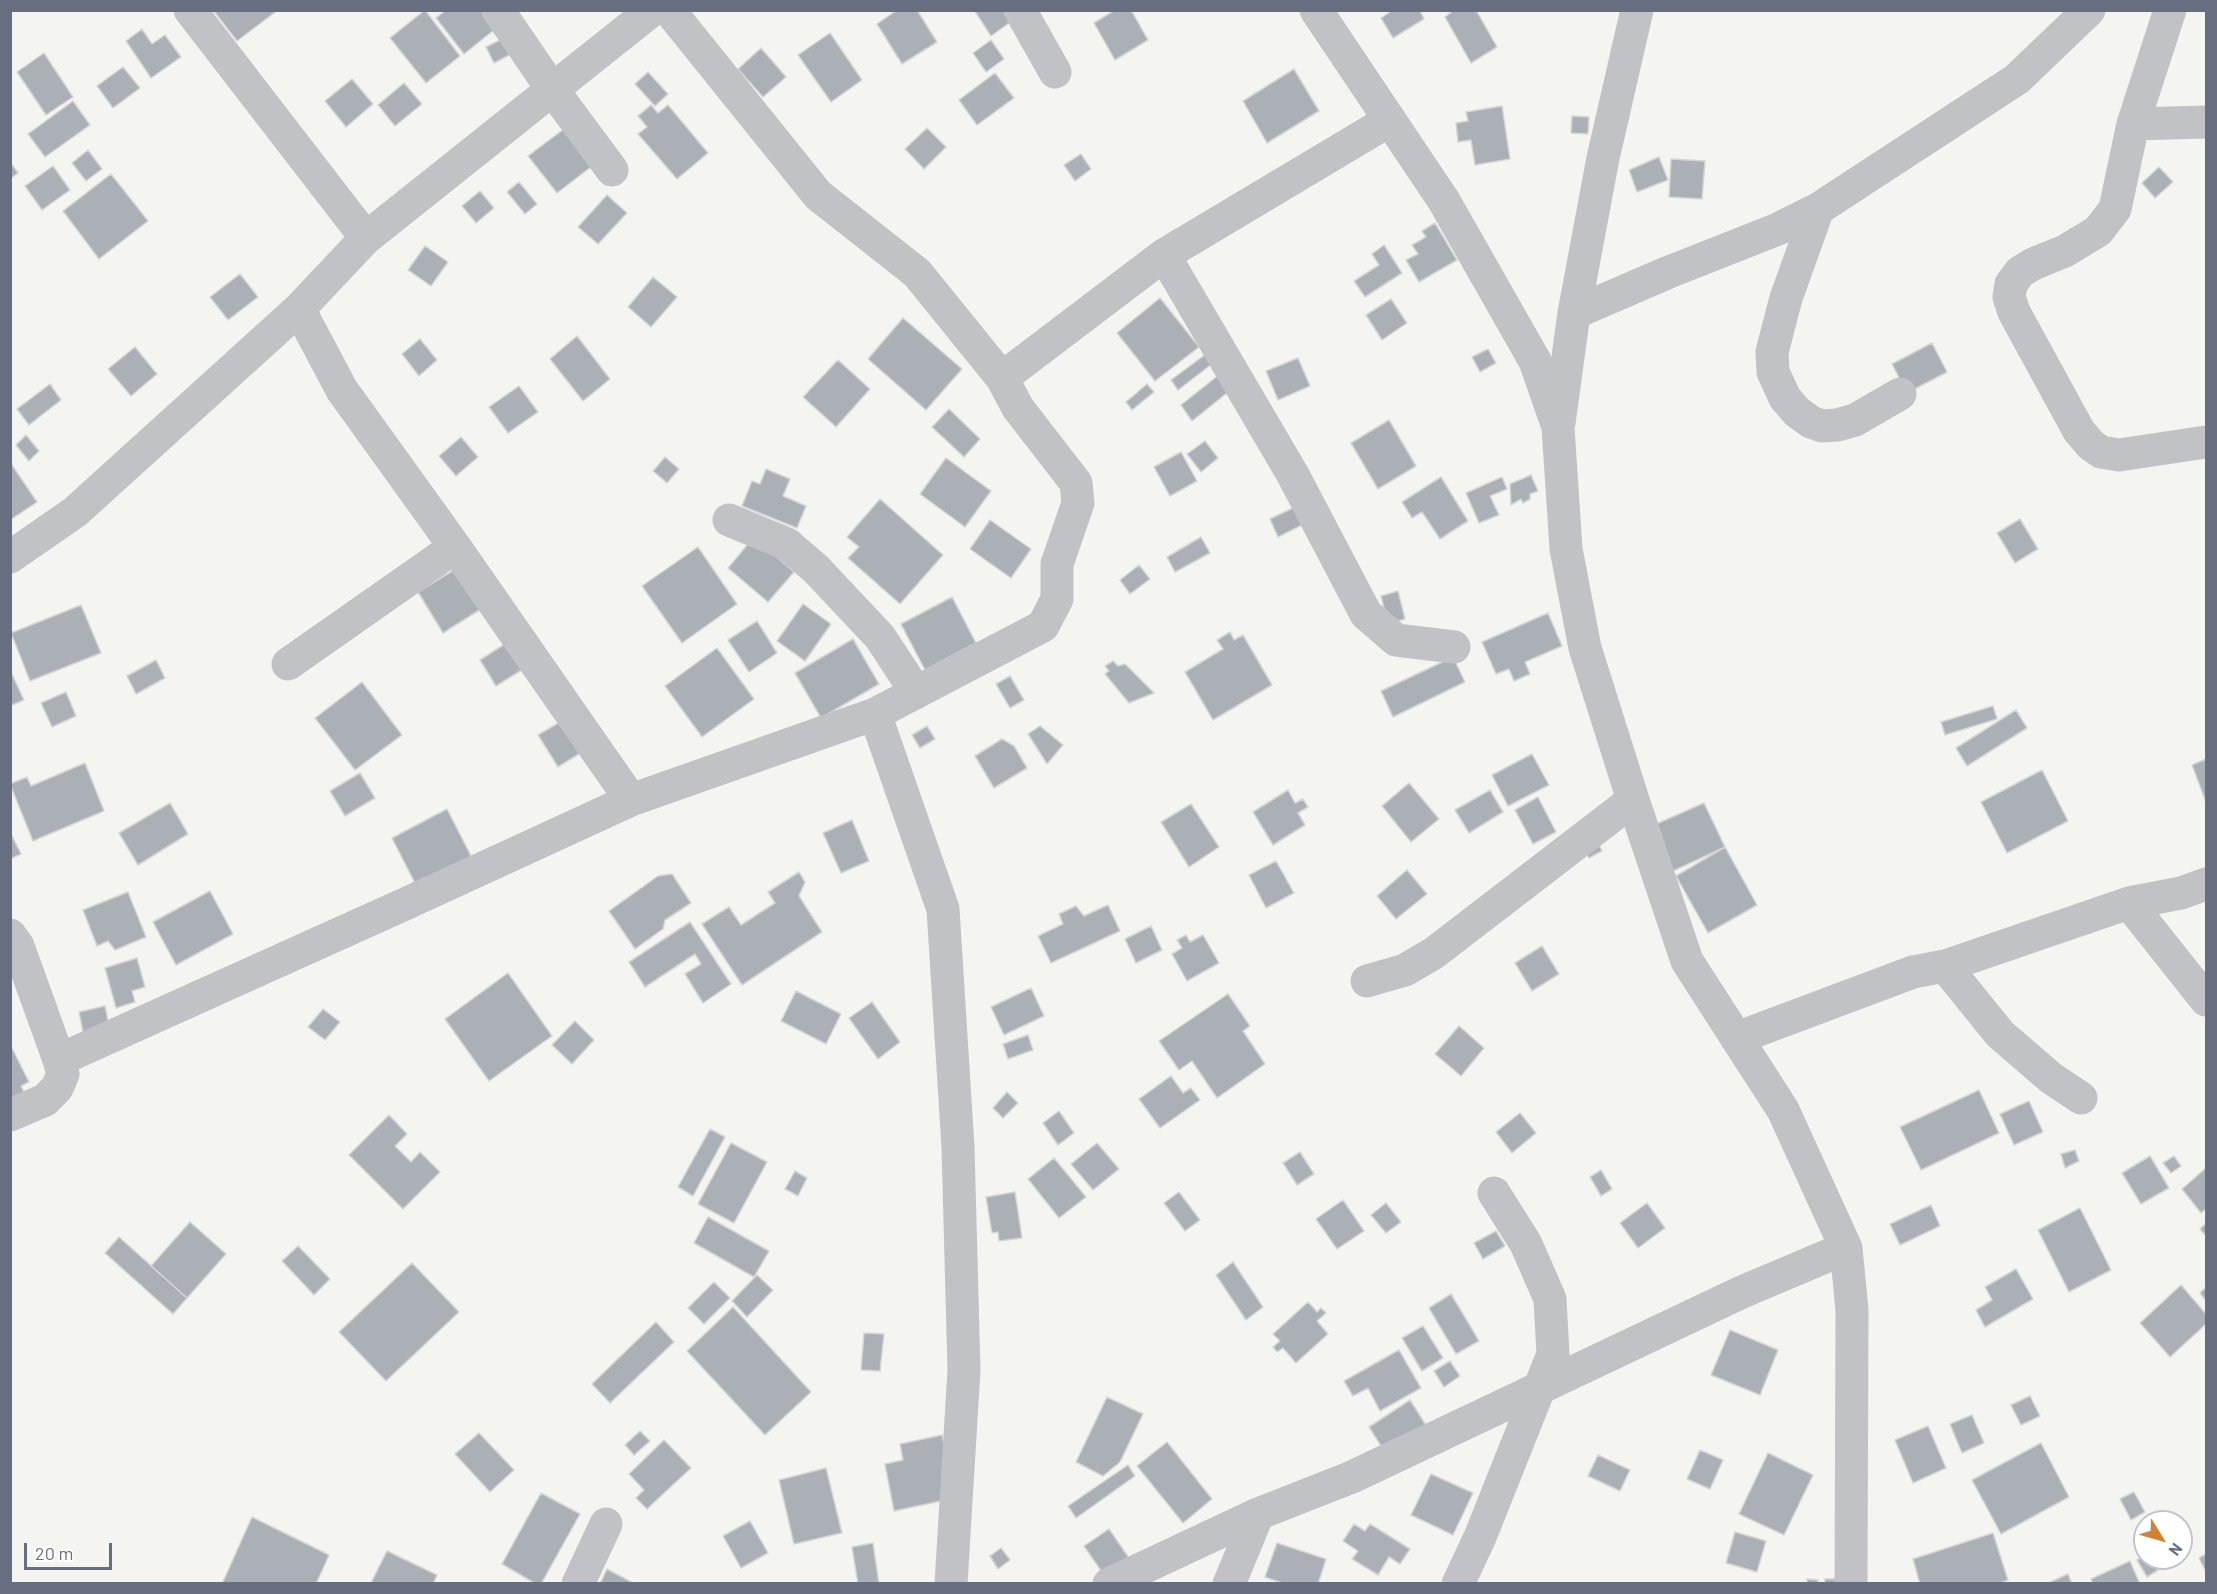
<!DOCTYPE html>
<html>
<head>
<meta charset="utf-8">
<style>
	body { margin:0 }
	#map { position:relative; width:2217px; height:1594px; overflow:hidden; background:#f4f4f1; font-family:Barlow,sans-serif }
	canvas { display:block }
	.frame { position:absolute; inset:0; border:12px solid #666e7f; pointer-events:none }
	.north { position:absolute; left:2133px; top:1510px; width:60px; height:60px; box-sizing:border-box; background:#fff; border:2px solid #c2c5cc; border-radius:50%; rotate:127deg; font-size:16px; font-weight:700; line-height:24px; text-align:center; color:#666e7f }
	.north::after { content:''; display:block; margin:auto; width:21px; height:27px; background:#d18235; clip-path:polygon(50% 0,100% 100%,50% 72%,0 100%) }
	.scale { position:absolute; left:24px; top:1543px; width:88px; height:27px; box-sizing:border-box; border:3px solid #666e7f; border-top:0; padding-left:8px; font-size:18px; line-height:21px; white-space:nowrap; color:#666e7f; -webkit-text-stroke:4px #fff; paint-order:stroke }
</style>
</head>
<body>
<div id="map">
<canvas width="2217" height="1594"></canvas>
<div class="frame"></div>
<div class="north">N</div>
<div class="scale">20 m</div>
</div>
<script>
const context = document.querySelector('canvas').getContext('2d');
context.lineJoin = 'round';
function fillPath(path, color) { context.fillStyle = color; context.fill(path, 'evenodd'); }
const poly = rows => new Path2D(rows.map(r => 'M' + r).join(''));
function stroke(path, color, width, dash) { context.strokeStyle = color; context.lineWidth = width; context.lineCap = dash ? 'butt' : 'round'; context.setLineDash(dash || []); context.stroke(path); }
const building = poly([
	[213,10,278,10,237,41,213,10],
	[425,10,460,56,426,83,390,38,425,10],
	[446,10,494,10,504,22,464,54,436,18,446,10],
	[897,10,917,10,937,42,902,64,877,24,897,10],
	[974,10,1011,10,1016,18,991,36,974,10],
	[1115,10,1131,10,1148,40,1115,60,1094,23,1115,10],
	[1393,10,1421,10,1420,11,1424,19,1393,38,1381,18,1393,10],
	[1476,10,1497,47,1471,63,1445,17,1454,10,1476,10],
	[142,29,152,44,165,35,181,57,151,78,126,41,142,29],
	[830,33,862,80,831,102,798,55,830,33],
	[508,36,515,52,494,63,486,47,508,36],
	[991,40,1004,59,986,72,973,53,991,40],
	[761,48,786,77,763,97,738,69,761,48],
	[44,53,73,97,46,115,17,72,44,53],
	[123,67,140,88,113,108,97,86,123,67],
	[1294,69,1319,111,1267,143,1243,101,1294,69],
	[648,72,668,94,655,106,635,84,648,72],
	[995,73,1014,98,977,125,959,100,995,73],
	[352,79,373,104,346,127,325,101,352,79],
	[404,83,422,104,395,126,378,105,404,83],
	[73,101,90,125,45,157,28,134,73,101],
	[651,105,658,113,668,105,708,153,677,179,638,134,647,127,638,116,651,105],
	[1502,106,1510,159,1475,165,1471,140,1458,142,1456,123,1468,121,1466,112,1502,106],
	[1572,116,1589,117,1588,134,1571,133,1572,116],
	[572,123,600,160,557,193,528,156,572,123],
	[927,128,946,147,924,169,905,149,927,128],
	[88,150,102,169,86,181,72,163,88,150],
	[1081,154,1091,169,1075,181,1064,165,1081,154],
	[1659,157,1668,180,1637,192,1629,170,1659,157],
	[1671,159,1705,161,1702,199,1669,197,1671,159],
	[10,162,18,173,10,179,10,162],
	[53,166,70,190,42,210,25,186,53,166],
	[2159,167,2173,182,2155,198,2142,183,2159,167],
	[111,174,148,221,99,259,63,211,111,174],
	[519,182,537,204,525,214,507,192,519,182],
	[480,191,494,208,476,223,462,206,480,191],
	[607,195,627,213,598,244,578,227,607,195],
	[1435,223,1457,260,1419,282,1406,260,1418,254,1412,245,1426,237,1422,231,1435,223],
	[1384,245,1402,273,1365,297,1354,281,1379,265,1372,254,1384,245],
	[425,246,448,262,431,286,408,270,425,246],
	[240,274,258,297,228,320,210,297,240,274],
	[653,277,677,297,651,327,628,307,653,277],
	[1160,298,1199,347,1155,381,1117,333,1160,298],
	[1391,299,1407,323,1382,340,1366,315,1391,299],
	[903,318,962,369,926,410,868,359,903,318],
	[577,336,610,379,583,401,550,359,577,336],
	[420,339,437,360,419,376,402,354,420,339],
	[1932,343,1947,372,1907,393,1892,364,1932,343],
	[135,347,157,374,131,396,108,369,135,347],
	[1488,349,1496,363,1480,372,1472,357,1488,349],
	[1210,351,1217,360,1178,390,1171,380,1210,351],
	[1298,358,1310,386,1278,400,1266,371,1298,358],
	[838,360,870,389,836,427,803,397,838,360],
	[1220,374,1232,389,1192,421,1181,405,1220,374],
	[50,384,61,400,29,425,17,409,50,384],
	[1147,384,1154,392,1132,410,1126,402,1147,384],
	[519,386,538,412,508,433,489,407,519,386],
	[949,409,980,439,964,457,932,427,949,409],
	[1389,420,1416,466,1378,489,1351,443,1389,420],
	[26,435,39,451,29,461,16,445,26,435],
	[461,437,478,457,456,476,439,456,461,437],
	[1205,441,1218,458,1201,472,1187,454,1205,441],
	[1181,452,1197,481,1170,496,1154,467,1181,452],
	[665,457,679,469,667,483,653,471,665,457],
	[946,458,991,491,965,527,920,494,946,458],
	[10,462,37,502,10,520,10,462],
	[766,469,790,479,783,496,806,506,797,528,742,506,752,481,760,484,766,469],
	[1531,475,1538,491,1530,494,1530,499,1523,503,1521,499,1511,505,1510,484,1531,475],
	[1441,477,1468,521,1440,539,1422,512,1412,518,1402,502,1441,477],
	[1502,477,1507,489,1490,496,1499,515,1479,523,1466,493,1502,477],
	[880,499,943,555,900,604,848,558,859,547,847,537,880,499],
	[1295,507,1304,524,1278,537,1270,519,1295,507],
	[2020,519,2038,549,2015,563,1997,533,2020,519],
	[990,520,1031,549,1011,578,970,549,990,520],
	[754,537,794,572,768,602,728,568,754,537],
	[1201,537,1210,553,1175,572,1167,557,1201,537],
	[698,547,737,604,682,643,642,586,698,547],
	[1139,565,1150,579,1130,594,1120,580,1139,565],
	[457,568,481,609,443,633,418,592,457,568],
	[1398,591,1405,619,1388,624,1381,596,1398,591],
	[952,597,976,643,925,670,901,624,952,597],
	[803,604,831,624,805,661,777,641,803,604],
	[81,605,101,653,30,681,11,633,81,605],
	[1548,613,1562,646,1525,662,1530,674,1514,681,1509,669,1496,674,1482,642,1548,613],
	[757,621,777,653,749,672,728,640,757,621],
	[1230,632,1234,640,1243,635,1272,685,1213,720,1185,672,1223,649,1217,640,1230,632],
	[853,639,879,684,821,718,795,673,853,639],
	[508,642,525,668,496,686,480,660,508,642],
	[717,648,754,699,702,737,665,686,717,648],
	[1453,657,1465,682,1393,717,1381,691,1453,657],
	[156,660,165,678,136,694,127,676,156,660],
	[1113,661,1118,666,1125,664,1154,693,1129,703,1105,674,1109,671,1105,666,1113,661],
	[10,670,24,700,12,705,10,702,10,670],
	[1010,676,1024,700,1010,708,996,684,1010,676],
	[362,682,402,735,355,770,315,718,362,682],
	[66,692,76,716,52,727,41,703,66,692],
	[1993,706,1997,719,1945,735,1941,722,1993,706],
	[2016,710,2027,728,1967,766,1956,748,2016,710],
	[570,716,590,747,558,767,538,735,570,716],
	[927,726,935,739,920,748,912,735,927,726],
	[1040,726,1063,745,1047,764,1028,734,1040,726],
	[1002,739,1014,746,1027,768,994,788,975,756,1002,739],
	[1532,754,1549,785,1508,806,1492,775,1532,754],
	[2206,759,2206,802,2192,765,2206,759],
	[85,763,104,811,33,841,10,784,27,777,31,786,85,763],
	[2042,770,2068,821,2007,853,1981,802,2042,770],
	[360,773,375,798,345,816,330,791,360,773],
	[1409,783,1439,819,1411,842,1382,806,1409,783],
	[1288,790,1295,803,1303,799,1308,807,1298,813,1305,825,1273,845,1253,812,1288,790],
	[1490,790,1503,812,1469,833,1455,810,1490,790],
	[1538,797,1556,832,1533,844,1515,810,1538,797],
	[170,803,188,834,138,865,119,833,170,803],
	[1704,803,1725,847,1673,871,1654,825,1704,803],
	[1191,804,1219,847,1189,867,1161,822,1191,804],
	[447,809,472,858,417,887,392,838,447,809],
	[852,820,869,861,841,873,823,833,852,820],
	[10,832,21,854,10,859,10,832],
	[1595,837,1602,851,1589,858,1582,844,1595,837],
	[1725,847,1757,905,1708,933,1676,876,1725,847],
	[1276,861,1294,893,1266,908,1249,875,1276,861],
	[1407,870,1427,894,1396,919,1377,896,1407,870],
	[799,872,805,882,799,896,822,932,742,985,702,924,729,907,741,925,775,903,768,892,799,872],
	[672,874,691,903,665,920,663,929,635,949,609,911,658,876,672,874],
	[210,891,233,934,176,965,153,922,210,891],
	[128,892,146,937,115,950,108,941,97,946,83,910,128,892],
	[1108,905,1120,931,1051,963,1038,936,1063,924,1059,914,1076,906,1084,916,1108,905],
	[690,922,731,984,703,1003,685,974,701,964,695,954,645,987,629,962,690,922],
	[1151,926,1162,950,1136,963,1125,939,1151,926],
	[1186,935,1190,942,1203,935,1219,963,1187,981,1172,954,1182,948,1177,940,1186,935],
	[1542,946,1559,974,1532,991,1515,963,1542,946],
	[137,958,145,987,132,991,135,1002,116,1008,105,968,137,958],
	[508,973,552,1036,489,1081,445,1019,508,973],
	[1031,988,1044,1016,1004,1035,991,1007,1031,988],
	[796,991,841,1014,826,1044,781,1021,796,991],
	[1228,994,1250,1026,1243,1031,1265,1064,1217,1098,1192,1061,1179,1070,1159,1041,1228,994],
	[872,1002,900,1042,878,1059,849,1018,872,1002],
	[105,1006,109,1026,83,1032,79,1012,105,1006],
	[323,1009,340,1022,325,1040,308,1027,323,1009],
	[575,1021,594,1040,572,1064,552,1045,575,1021],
	[1459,1026,1484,1048,1461,1076,1435,1054,1459,1026],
	[1028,1035,1033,1050,1008,1059,1003,1044,1028,1035],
	[10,1044,29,1082,21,1086,27,1098,10,1106,10,1044],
	[1171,1076,1183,1093,1191,1088,1200,1100,1160,1128,1139,1099,1171,1076],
	[1979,1090,1999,1133,1921,1170,1900,1127,1979,1090],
	[1007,1092,1018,1103,1003,1118,993,1108,1007,1092],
	[2029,1101,2043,1132,2014,1145,2000,1114,2029,1101],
	[1059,1111,1074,1133,1058,1145,1043,1123,1059,1111],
	[1520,1113,1536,1133,1512,1153,1496,1132,1520,1113],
	[389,1115,407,1134,395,1146,411,1162,420,1152,440,1172,403,1209,349,1155,389,1115],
	[710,1129,725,1137,693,1196,678,1187,710,1129],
	[731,1143,767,1162,734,1223,698,1204,731,1143],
	[1097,1143,1119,1169,1093,1190,1071,1164,1097,1143],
	[2075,1150,2079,1161,2065,1168,2061,1154,2075,1150],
	[1300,1152,1314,1174,1297,1185,1283,1163,1300,1152],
	[2150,1156,2169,1188,2141,1204,2122,1173,2150,1156],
	[2174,1156,2181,1166,2171,1173,2163,1163,2174,1156],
	[1054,1158,1086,1197,1059,1218,1028,1179,1054,1158],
	[2206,1168,2206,1209,2201,1213,2182,1189,2206,1168],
	[1601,1170,1612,1189,1601,1196,1590,1177,1601,1170],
	[795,1171,807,1178,798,1196,785,1189,795,1171],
	[1015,1192,1022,1238,999,1241,998,1232,992,1233,986,1197,1015,1192],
	[1179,1192,1200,1220,1185,1231,1164,1203,1179,1192],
	[1343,1200,1364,1231,1337,1249,1316,1219,1343,1200],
	[1386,1203,1401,1222,1386,1233,1371,1215,1386,1203],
	[1647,1203,1665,1228,1638,1248,1620,1223,1647,1203],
	[1931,1205,1940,1226,1900,1245,1890,1224,1931,1205],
	[2080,1208,2111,1270,2069,1292,2038,1230,2080,1208],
	[708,1217,769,1251,754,1277,694,1243,708,1217],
	[190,1222,226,1254,187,1298,151,1266,190,1222],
	[2206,1223,2206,1236,2200,1229,2206,1223],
	[1496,1231,1505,1246,1483,1259,1474,1243,1496,1231],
	[119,1237,187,1298,173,1314,105,1253,119,1237],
	[298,1246,330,1279,314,1295,282,1261,298,1246],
	[1233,1262,1263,1307,1246,1320,1216,1275,1233,1262],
	[412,1263,459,1312,386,1381,339,1332,412,1263],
	[2016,1269,2033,1299,1985,1327,1976,1310,1992,1300,1985,1287,2016,1269],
	[757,1275,773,1290,747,1317,732,1301,757,1275],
	[714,1282,730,1298,704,1324,688,1308,714,1282],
	[2181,1285,2206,1314,2206,1324,2170,1357,2140,1323,2181,1285],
	[2206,1287,2206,1301,2200,1293,2206,1287],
	[1451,1294,1479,1341,1456,1354,1429,1308,1451,1294],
	[1308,1302,1317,1312,1321,1308,1326,1313,1317,1321,1328,1334,1296,1363,1283,1348,1277,1352,1273,1347,1280,1341,1273,1334,1308,1302],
	[733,1307,811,1392,765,1435,687,1351,733,1307],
	[656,1322,674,1342,610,1403,592,1384,656,1322],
	[1423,1326,1443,1358,1422,1371,1402,1338,1423,1326],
	[1730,1330,1778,1350,1760,1395,1711,1375,1730,1330],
	[864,1333,884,1334,880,1371,861,1370,864,1333],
	[1399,1350,1421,1388,1380,1411,1368,1388,1353,1396,1344,1381,1399,1350],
	[1450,1361,1460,1376,1444,1387,1434,1371,1450,1361],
	[2030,1396,2040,1416,2021,1425,2011,1405,2030,1396],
	[1107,1397,1143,1414,1120,1462,1103,1476,1076,1462,1107,1397],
	[1410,1400,1429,1430,1383,1449,1369,1427,1410,1400],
	[1972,1415,1984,1443,1962,1453,1950,1424,1972,1415],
	[1928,1426,1946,1468,1913,1483,1895,1440,1928,1426],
	[640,1431,650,1441,634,1455,625,1445,640,1431],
	[479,1433,514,1470,490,1492,455,1454,479,1433],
	[942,1435,955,1498,894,1511,885,1464,903,1460,900,1444,942,1435],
	[664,1440,691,1468,647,1509,636,1498,644,1490,629,1474,664,1440],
	[1167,1442,1212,1499,1183,1523,1137,1466,1167,1442],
	[2041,1443,2069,1497,2001,1534,1972,1480,2041,1443],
	[1700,1450,1723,1460,1710,1489,1687,1479,1700,1450],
	[1768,1453,1813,1475,1784,1535,1739,1514,1768,1453],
	[1598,1455,1630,1470,1620,1491,1588,1476,1598,1455],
	[1128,1465,1135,1476,1076,1518,1068,1506,1128,1465],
	[826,1468,842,1533,794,1544,779,1480,826,1468],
	[1431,1474,1473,1493,1453,1535,1411,1515,1431,1474],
	[2134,1492,2145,1512,2131,1520,2120,1499,2134,1492],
	[541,1493,580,1514,541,1584,536,1584,502,1564,541,1493],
	[252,1517,329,1555,316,1584,222,1584,252,1517],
	[750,1521,768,1553,741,1568,723,1536,750,1521],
	[1354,1524,1365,1531,1370,1524,1410,1549,1400,1564,1389,1557,1378,1575,1352,1559,1358,1551,1343,1541,1354,1524],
	[1109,1529,1129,1558,1104,1575,1084,1546,1109,1529],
	[1735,1532,1766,1541,1757,1572,1726,1563,1735,1532],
	[1993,1533,2008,1580,1997,1584,1920,1584,1913,1559,1993,1533],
	[873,1543,879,1584,858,1584,852,1547,873,1543],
	[1277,1543,1326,1559,1318,1584,1285,1584,1265,1577,1277,1543],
	[1001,1548,1010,1560,998,1569,990,1556,1001,1548],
	[387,1551,437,1575,433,1584,371,1583,387,1551],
	[2206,1554,2206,1572,2199,1558,2206,1554],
	[2145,1555,2145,1558,2150,1558,2158,1570,2147,1577,2137,1560,2145,1555],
	[2130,1561,2140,1584,2093,1584,2091,1579,2130,1561],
	[607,1569,635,1584,600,1584,607,1569],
	[2068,1574,2072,1584,2046,1584,2068,1574],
	[1807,1579,1818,1580,1818,1584,1807,1584,1807,1579],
	[1825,1579,1842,1579,1841,1584,1825,1584,1825,1579]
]);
const street = poly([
	[190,10,366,238],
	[498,10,552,89,612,170],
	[1020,10,1055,72],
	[1316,10,1444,201,1535,361,1558,427,1566,549,1585,648,1633,800,1687,961,1783,1110,1846,1248,1852,1310,1851,1584],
	[2206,122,2133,124,2115,209,2098,231,2065,251,2033,264,2020,272,2011,284,2009,297,2014,312,2079,431,2091,445,2101,452,2119,455,2206,442],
	[2133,124,2170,10],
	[1818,209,1786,298,1772,352,1773,372,1785,398,1797,412,1811,422,1822,426,1837,425,1855,420,1900,394],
	[1164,255,1293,475,1366,614,1396,640,1454,647],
	[299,309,342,390,455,547,631,800],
	[1574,313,1669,272,1778,229,1818,209,2017,79,2089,10],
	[1002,378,1164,255,1390,120],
	[1559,423,1574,313,1603,158,1637,10],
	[729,520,787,544,816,569,880,637,916,692],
	[10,557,75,512,299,309,366,238,652,10],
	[288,664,455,547],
	[875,714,943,909,958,1147,964,1370,951,1584],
	[2129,903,2206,1000],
	[10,935,18,946,59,1060,405,904,631,800,875,714,1043,626,1057,599,1057,564,1078,503,1076,483,1018,408,1002,378,917,273,818,195,669,10],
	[1945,966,2000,1034,2051,1078,2081,1098],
	[1367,981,1405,970,1434,953,1633,800],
	[1737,1038,1913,972,1945,966,2129,903,2181,893,2206,884],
	[10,1115,45,1100,57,1088,63,1074,59,1060],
	[578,1584,606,1524],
	[1109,1584,1258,1514],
	[1229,1584,1258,1514,1352,1477,1742,1292,1846,1248],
	[1458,1584,1480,1537,1553,1354,1550,1299,1526,1244,1494,1193]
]);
fillPath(building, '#abafb6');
stroke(building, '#d5d6d4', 1.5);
stroke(street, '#c0c2c6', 33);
</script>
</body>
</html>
